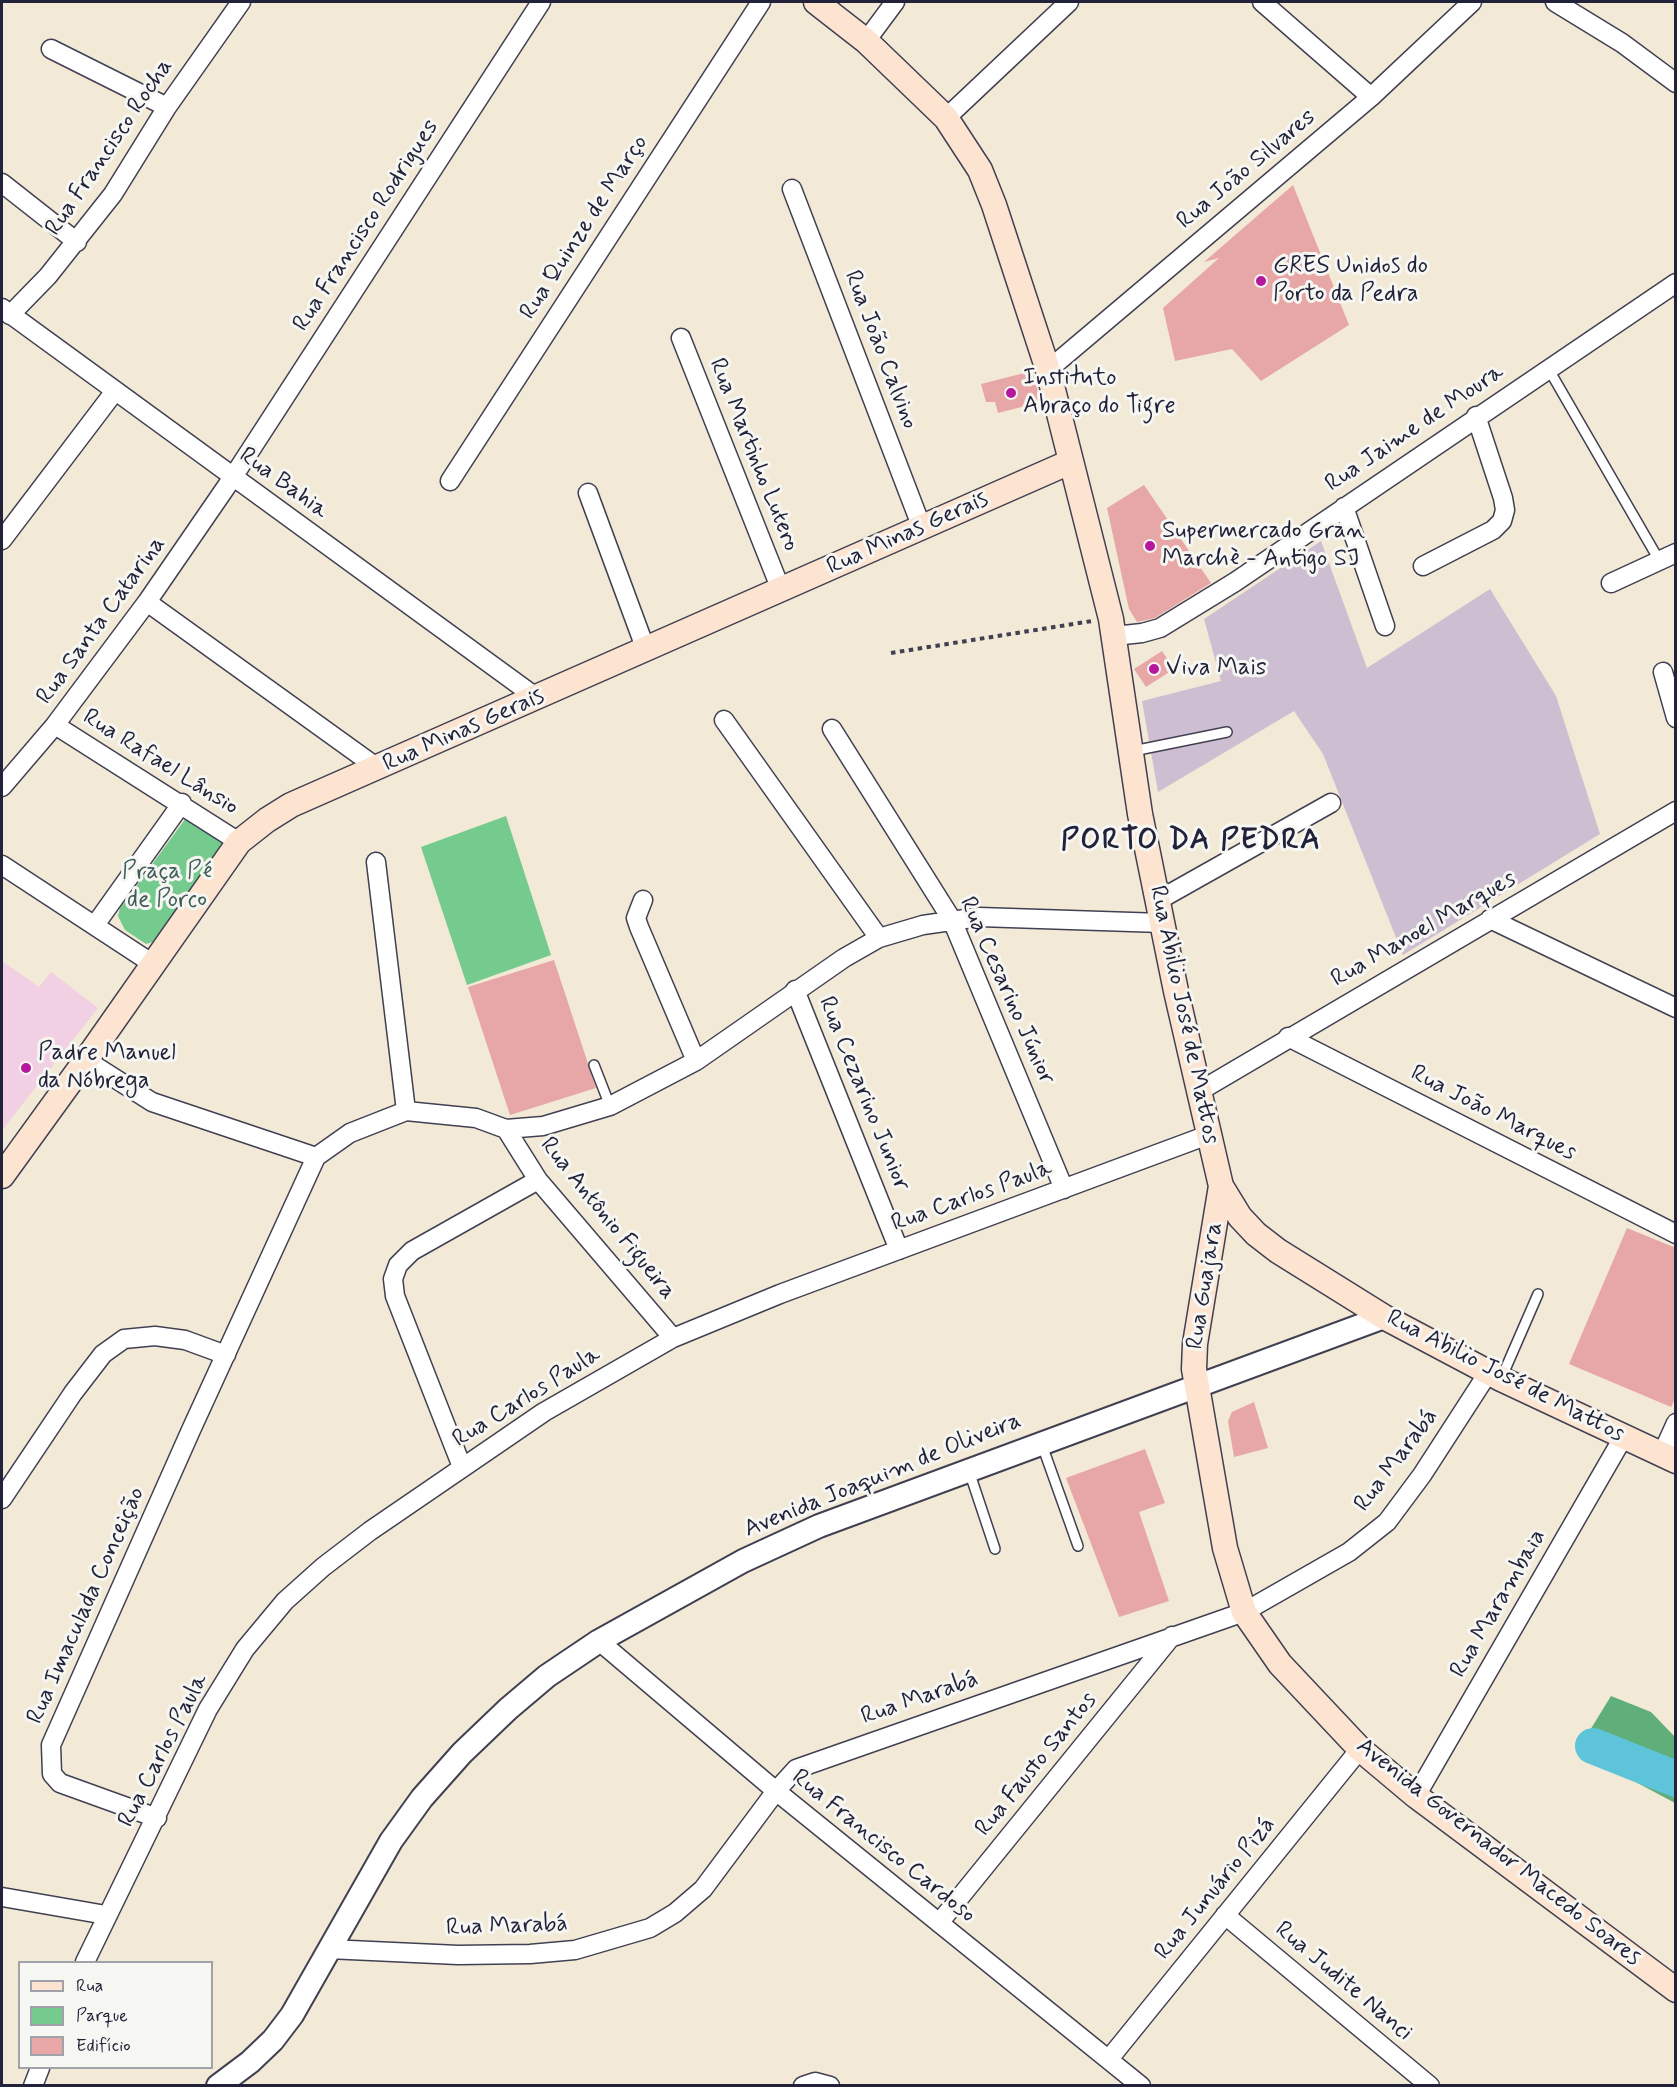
<!DOCTYPE html>
<html>
<head>
<meta charset="utf-8">
<style>
	body { margin:0 }
	#map { position:relative; width:1677px; height:2087px; overflow:hidden; background:#f2e9d6; font-family:Mynerve,sans-serif }
	canvas { display:block }
	.frame { position:absolute; inset:0; border:3px solid #22223b; pointer-events:none }
	.legend { position:absolute; left:18px; top:1961px; width:195px; height:108px; box-sizing:border-box; background:#f6f6f2; border:2px solid #a1a1a9; margin:0; padding:8px 10px; list-style:none; font-size:18px; color:#22223b }
	.legend li { display:flex; align-items:center; gap:12px; height:30px }
	.legend b { width:30px; border:2px solid #a1a1a9 }
</style>
</head>
<body>
<div id="map">
<canvas width="1677" height="2087"></canvas>
<div class="frame"></div>
<ul class="legend">
<li><b style="height:8px;background:#fde4d1"></b>Rua</li>
<li><b style="height:16px;background:#75ca8e"></b>Parque</li>
<li><b style="height:16px;background:#e7a7a6"></b>Edifício</li>
</ul>
</div>
<script>
const context = document.querySelector('canvas').getContext('2d');
context.lineJoin = 'round';
function fillPath(path, color) { context.fillStyle = color; context.fill(path, 'evenodd'); }
const poly = rows => new Path2D(rows.map(r => 'M' + r).join(''));
function stroke(path, color, width, dash) { context.strokeStyle = color; context.lineWidth = width; context.lineCap = dash ? 'butt' : 'round'; context.setLineDash(dash || []); context.stroke(path); }
function label(font, color, halo, rows, align = 'center') {
  context.font = font + ' Mynerve,sans-serif'; context.lineWidth = 6; context.setLineDash([]); context.textBaseline = 'middle'; context.strokeStyle = halo; context.fillStyle = color; for (const [text, x, y, turn = 0] of rows) {
    context.save(); context.translate(x, y); context.rotate((+turn || 0) * Math.PI / 180); context.textAlign = isNaN(turn) ? turn : align; if (halo) context.strokeText(text, 0, 0); context.fillText(text, 0, 0); context.restore();
  }
}
const built = poly([
	[2,961,39,987,51,972,98,1008,3,1129]
]);
const industrial = poly([
	[1321,541,1367,668,1490,589,1556,696,1600,834,1403,955,1323,754,1294,711,1158,792,1142,701,1221,681,1204,619]
]);
const green = poly([
	[506,816,551,955,467,985,421,847],
	[186,818,224,844,156,941,146,944,125,930,118,916,120,908]
]);
const forest = poly([
	[1611,1696,1651,1712,1675,1737,1675,1803,1602,1764,1584,1740]
]);
const river = poly([
	[1593,1746,1676,1779]
]);
const building = poly([
	[1293,185,1349,325,1261,381,1232,349,1175,361,1163,308,1219,258,1204,262],
	[1032,371,1041,402,998,413,995,402,986,402,981,384],
	[1144,485,1211,583,1155,618,1137,622,1129,609,1107,508],
	[1162,651,1174,669,1146,687,1134,669],
	[554,960,596,1088,510,1115,468,987],
	[1627,1228,1676,1248,1676,1397,1671,1407,1569,1364],
	[1254,1402,1268,1448,1234,1457,1228,1421,1232,1412],
	[1145,1449,1165,1503,1139,1512,1169,1601,1119,1617,1066,1478]
]);
const path = poly([
	[891,653,1092,621]
]);
const service = poly([
	[1548,368,1659,560],
	[1133,751,1227,732],
	[594,1065,610,1106],
	[1501,1379,1538,1294],
	[1042,1445,1078,1546],
	[969,1471,995,1549]
]);
const minor = poly([
	[1262,2,1371,97],
	[1555,2,1622,43,1676,83],
	[866,41,895,2],
	[51,49,167,107],
	[946,118,1069,2],
	[2,183,77,242],
	[792,189,922,528],
	[2,308,537,698],
	[10,315,48,276,113,194,167,107,241,2],
	[681,338,781,590],
	[1048,370,1371,97,1472,2],
	[450,481,761,2],
	[588,493,646,650],
	[1344,507,1385,626],
	[2,540,115,391],
	[1423,566,1493,530,1502,521,1505,510,1503,498,1476,416],
	[1611,583,1676,553],
	[147,602,379,769],
	[1114,636,1142,633,1160,628,1235,582,1676,283],
	[1663,672,1676,718],
	[724,720,879,938],
	[55,725,239,842],
	[832,729,952,920,1064,1189],
	[2,787,55,725,147,602,233,477,541,2],
	[376,862,406,1111],
	[2,865,153,964],
	[643,900,636,918,639,927,696,1061],
	[1157,901,1331,803],
	[1490,919,1676,1008],
	[95,925,182,803],
	[795,990,899,1250],
	[1288,1037,1676,1234],
	[86,1060,152,1102,316,1157],
	[1198,1092,1676,811],
	[506,1129,538,1180,673,1338],
	[1662,1454,1676,1423],
	[462,1467,395,1296,393,1279,398,1265,412,1251,538,1180],
	[2,1499,73,1393,103,1354,124,1339,155,1336,185,1340,226,1355],
	[599,1641,776,1791,1141,2086],
	[1416,1796,1624,1436],
	[157,1818,60,1783,52,1774,51,1745,191,1430,316,1157,350,1133,406,1111,476,1118,506,1129,543,1126,610,1106,696,1061,844,958,879,938,923,925,979,917,1162,923],
	[2,1897,106,1915],
	[1225,1915,1430,2086],
	[939,1923,1172,1636],
	[328,1949,458,1955,530,1954,575,1950,650,1928,675,1913,703,1889,776,1791,796,1769,1244,1612,1349,1552,1387,1522,1422,1475,1488,1373],
	[85,1962,208,1709,245,1649,285,1601,323,1567,370,1531,544,1412,673,1338,780,1294,1208,1135],
	[1109,2059,1360,1749],
	[33,2086,40,2068],
	[803,2086,815,2082,830,2086]
]);
const tertiary = poly([
	[218,2086,250,2062,273,2040,292,2015,391,1841,422,1798,462,1753,508,1709,547,1676,599,1641,743,1561,819,1526,1384,1317]
]);
const secondary = poly([
	[816,2,866,41,946,118,980,170,994,205,1048,370,1111,619,1140,814,1176,991,1221,1186,1240,1217,1256,1234,1278,1251,1384,1317,1501,1379,1676,1461],
	[2,1176,86,1060,239,842,267,820,291,805,1070,462],
	[1221,1186,1195,1344,1194,1369,1225,1548,1244,1612,1280,1664,1360,1749,1416,1796,1676,1990]
]);
const markers = [
	[1261,281,6,"#b5179e"],
	[1011,393,6,"#b5179e"],
	[1150,546,6,"#b5179e"],
	[1154,669,6,"#b5179e"],
	[26,1068,6,"#b5179e"]
];
const streetNames = [
	["Rua Francisco Rocha",110,148,-56],
	["Rua João Silvares",1247,170,-40],
	["Rua Francisco Rodrigues",367,226,-57],
	["Rua Quinze de Março",585,228,-57],
	["Rua João Calvino",880,350,69],
	["Rua Jaime de Moura",1415,429,-34],
	["Rua Martinho Lutero",753,455,68],
	["Rua Bahia",283,484,36],
	["Rua Minas Gerais",908,534,-24],
	["Rua Santa Catarina",102,621,-54],
	["Rua Minas Gerais",464,731,-24],
	["Rua Rafael Lânsio",160,763,32],
	["Rua Manoel Marques",1424,930,-30],
	["Rua Cesarino Júnior",1006,991,66],
	["Rua Abilio José de Mattos",1183,1015,78],
	["Rua Cezarino Junior",863,1094,68],
	["Rua João Marques",1493,1114,27],
	["Rua Carlos Paula",972,1197,-20],
	["Rua Antônio Figueira",607,1219,51],
	["Rua Guajara",1206,1286,-81],
	["Rua Abilio José de Mattos",1505,1377,27],
	["Rua Carlos Paula",527,1398,-32],
	["Rua Marabá",1397,1461,-53],
	["Avenida Joaquim de Oliveira",883,1476,-22],
	["Rua Marambaia",1499,1604,-60],
	["Rua Imaculada Conceição",87,1606,-66],
	["Rua Marabá",920,1699,-19],
	["Rua Carlos Paula",164,1751,-63],
	["Rua Fausto Santos",1037,1765,-51],
	["Rua Francisco Cardoso",883,1847,39],
	["Avenida Governador Macedo Soares",1498,1853,38],
	["Rua Junuário Pizá",1216,1889,-51],
	["Rua Marabá",507,1927,-2],
	["Rua Judite Nanci",1343,1982,40]
];
const poiNames = [
	["GRES Unidos do",1273,267],
	["Porto da Pedra",1273,295],
	["Instituto",1023,379],
	["Abraço do Tigre",1023,407],
	["Supermercado Gran",1162,532],
	["Marchè - Antigo SJ",1162,560],
	["Viva Mais",1166,669],
	["Padre Manuel",38,1054],
	["da Nóbrega",38,1082]
];
const parkNames = [
	["Praça Pé",167,873],
	["de Porco",167,901]
];
const districtNames = [
	["PORTO DA PEDRA",1191,842]
];
fillPath(built, '#f1d0e3');
fillPath(industrial, '#cebed1');
fillPath(green, '#75ca8e');
fillPath(forest, '#60ae79');
stroke(river, '#5dc4da', 36);
fillPath(building, '#e7a7a6');
stroke(service, '#414052', 12);
stroke(minor, '#414052', 21);
stroke(tertiary, '#414052', 26);
stroke(secondary, '#414052', 27);
stroke(path, '#414052', 4, [4.5, 4.5]);
stroke(service, '#fff', 9);
stroke(minor, '#fff', 18);
stroke(tertiary, '#fff', 22);
stroke(secondary, '#fde4d1', 24);
for (const [x, y, r, color] of markers) { const dot = new Path2D(); dot.arc(x, y, r, 0, 2 * Math.PI); context.fillStyle = color; context.fill(dot); stroke(dot, '#f6f6f2', 2); }
label('24px', '#22223b', '#f6f6f2', streetNames);
label('24px', '#22223b', '#f6f6f2', poiNames, 'left');
label('24px', '#3f5d58', '#f6f6f2', parkNames);
context.letterSpacing = '1.5px';
label('bold 30px', '#22223b', '#f6f6f2', districtNames);
context.letterSpacing = '0px';
</script>
</body>
</html>
